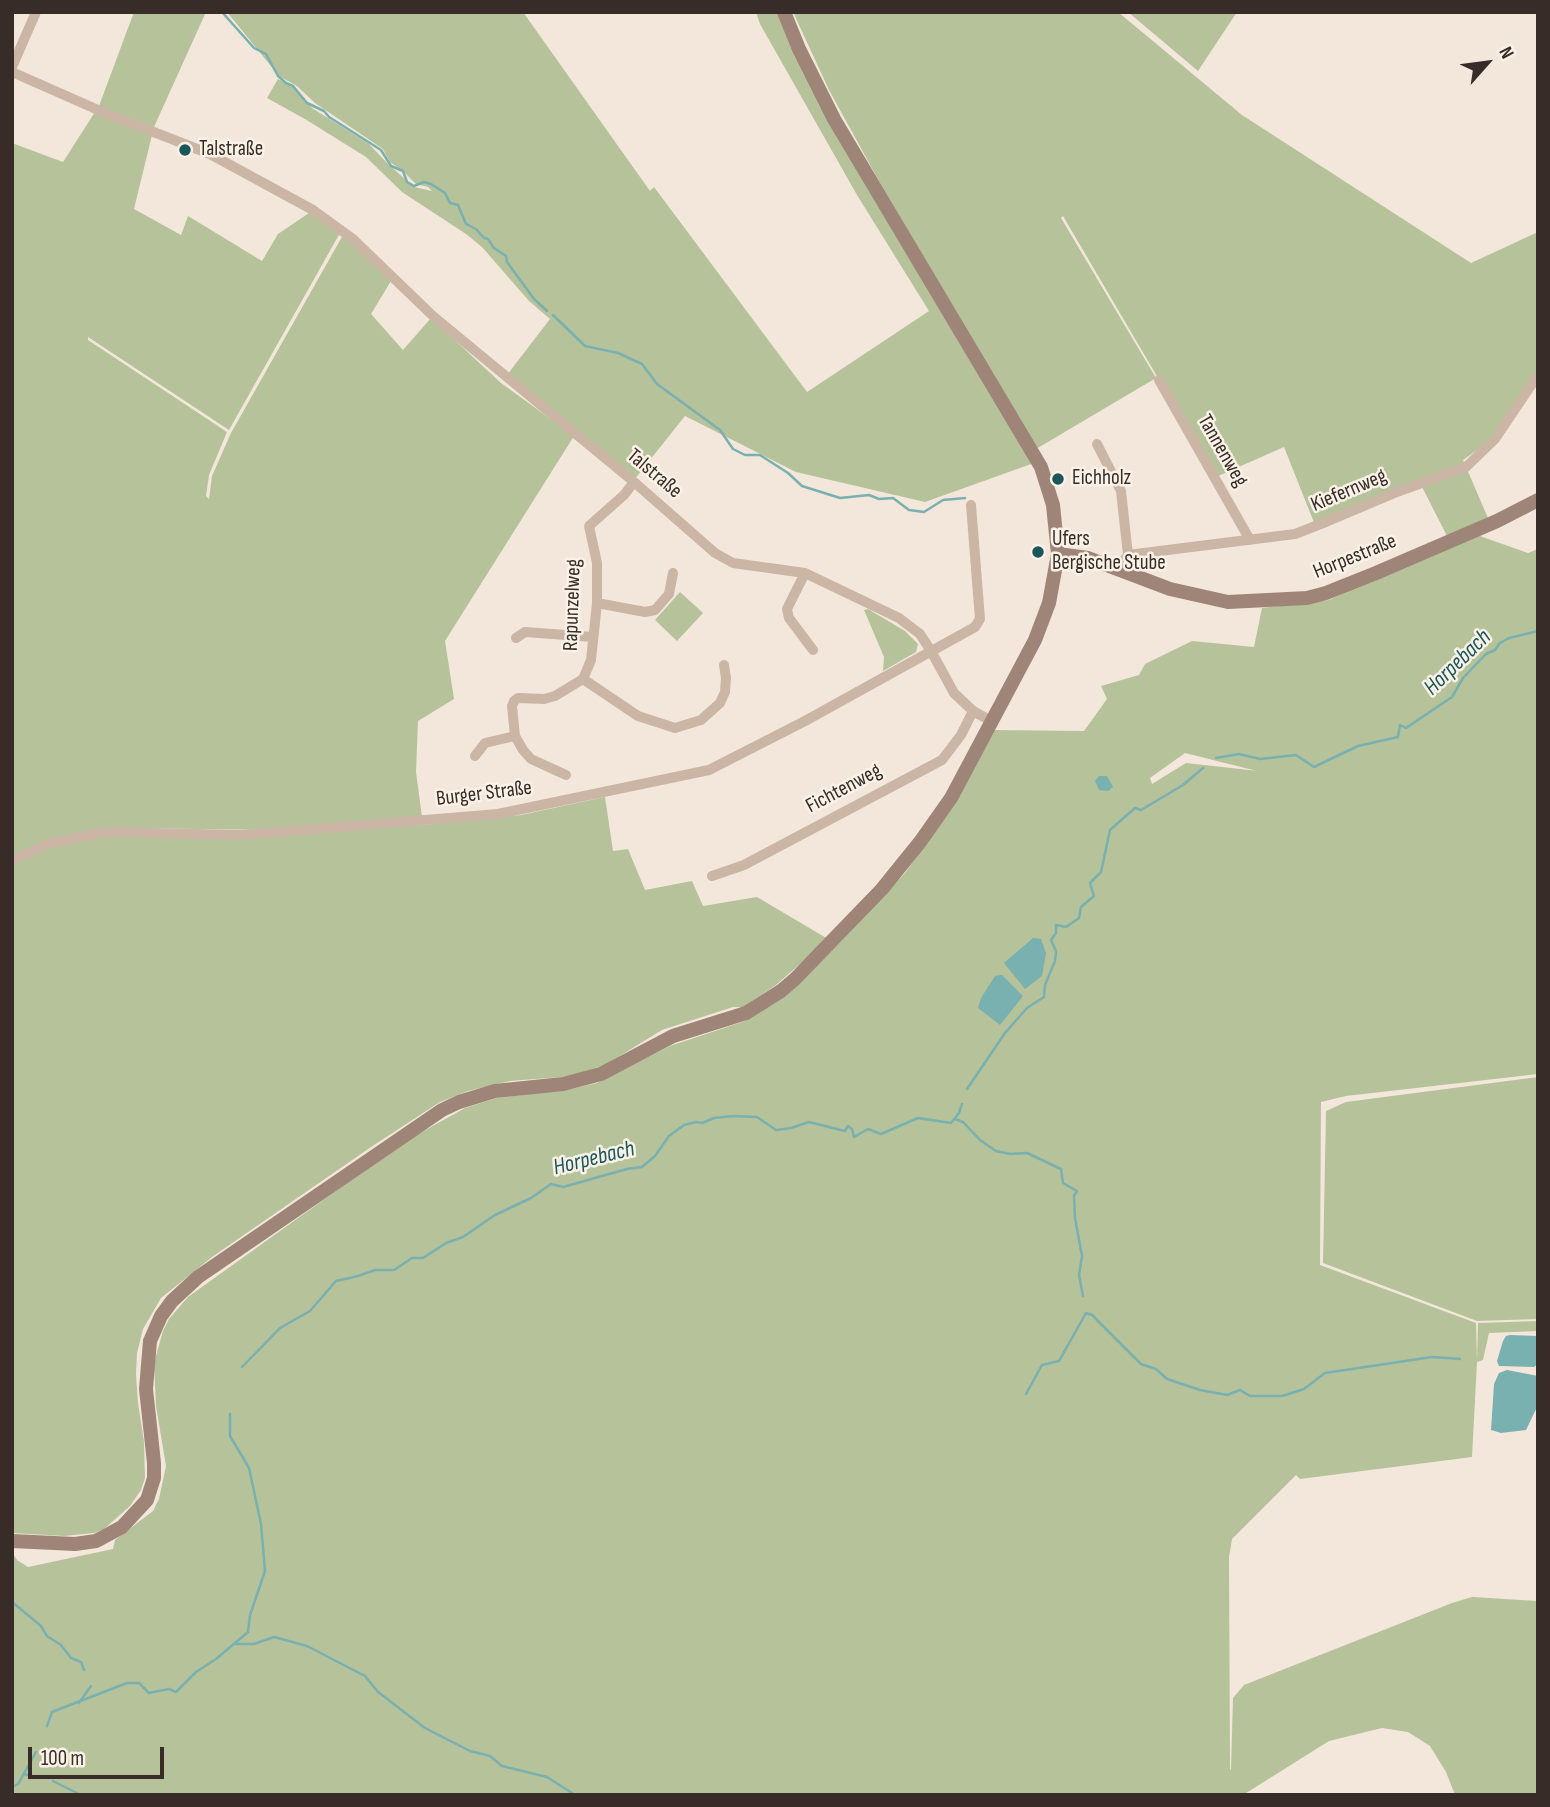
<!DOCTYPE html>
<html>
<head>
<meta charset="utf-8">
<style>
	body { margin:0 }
	#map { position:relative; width:1550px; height:1807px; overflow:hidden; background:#f3e7db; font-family:"Sofia Sans Condensed",sans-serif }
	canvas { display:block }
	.frame { position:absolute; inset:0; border:14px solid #372c27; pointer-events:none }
	.north { position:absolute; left:1452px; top:28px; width:70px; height:70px; -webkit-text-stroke:5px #faf1e7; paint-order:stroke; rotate:62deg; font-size:19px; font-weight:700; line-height:28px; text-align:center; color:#372c27 }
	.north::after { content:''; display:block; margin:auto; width:24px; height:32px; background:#372c27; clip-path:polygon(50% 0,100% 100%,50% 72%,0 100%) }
	.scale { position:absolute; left:28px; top:1747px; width:136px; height:32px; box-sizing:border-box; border:4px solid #372c27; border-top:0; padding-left:9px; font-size:21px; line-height:24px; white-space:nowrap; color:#372c27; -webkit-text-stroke:5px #faf1e7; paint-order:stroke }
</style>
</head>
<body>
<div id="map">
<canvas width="1550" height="1807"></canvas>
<div class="frame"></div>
<div class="north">N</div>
<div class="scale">100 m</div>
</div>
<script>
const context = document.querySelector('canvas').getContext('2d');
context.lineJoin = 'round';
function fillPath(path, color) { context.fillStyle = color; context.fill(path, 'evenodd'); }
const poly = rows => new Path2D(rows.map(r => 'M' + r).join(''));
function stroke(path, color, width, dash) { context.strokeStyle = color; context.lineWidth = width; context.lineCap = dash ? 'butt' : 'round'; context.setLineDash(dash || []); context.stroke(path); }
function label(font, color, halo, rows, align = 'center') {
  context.font = font + ' "Sofia Sans Condensed",sans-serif'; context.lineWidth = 5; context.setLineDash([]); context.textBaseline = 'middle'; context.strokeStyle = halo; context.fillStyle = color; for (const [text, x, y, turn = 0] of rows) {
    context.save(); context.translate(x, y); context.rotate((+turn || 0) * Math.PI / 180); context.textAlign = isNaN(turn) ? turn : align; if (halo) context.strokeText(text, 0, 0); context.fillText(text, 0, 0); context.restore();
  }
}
const green = poly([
	[134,12,206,12,154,127,99,106],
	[227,12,523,12,650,191,654,187,807,392,929,311,857,195,760,24,756,12,778,12,1034,463,925,502,796,472,685,416,634,480,507,375,550,319,529,301,482,247,466,234,402,192,366,157,305,119,267,98,278,79,296,89,312,108,369,144,388,164,414,187,432,191,428,187,416,184,404,172,390,162,383,149,315,103,297,86,279,76],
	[793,12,1118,12,1242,115,1471,263,1538,232,1538,372,1494,438,1463,460,1488,518,1447,536,1419,481,1315,525,1284,447,1216,477,1063,216,1061,218,1156,378,1036,449,879,181,829,90],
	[1128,12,1237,12,1198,71],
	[95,112,152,135,134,209,181,235,188,216,262,261,278,234,309,213,340,233,229,430,88,337,88,340,227,432,209,475,206,496,209,499,212,476,231,433,343,235,391,281,371,314,403,350,431,318,501,383,574,436,445,641,454,699,418,721,416,772,422,817,268,830,125,828,12,857,12,143,63,162],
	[1476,531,1480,536,1528,553,1538,549,1538,1074,1346,1096,1321,1102,1320,1265,1476,1323,1477,1361,1478,1323,1538,1321,1538,1331,1489,1333,1483,1360,1477,1362,1472,1457,1300,1479,1296,1475,1232,1539,1229,1557,1230,1770,1231,1769,1233,1698,1244,1685,1452,1603,1472,1597,1538,1601,1538,1795,1455,1795,1446,1772,1430,1746,1408,1732,1382,1728,1329,1741,1243,1795,12,1795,12,1552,17,1560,28,1567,113,1549,115,1540,153,1511,159,1499,166,1466,156,1406,154,1363,163,1331,169,1319,188,1297,404,1142,465,1108,497,1098,570,1089,597,1083,670,1046,745,1021,783,996,841,941,905,873,956,802,993,730,1084,731,1107,699,1101,686,1139,675,1145,664,1192,641,1254,647,1262,608,1329,600],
	[1185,753,1257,771,1258,771,1186,763,1152,784,1150,778],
	[680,592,703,613,677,641,655,620],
	[868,609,905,631,918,644,916,652,883,671,884,657,864,610],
	[605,797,613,851,628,849,645,890,692,881,703,906,757,897,828,939,776,985,743,1007,733,1007,662,1030,605,1065,588,1071,562,1077,510,1081,468,1091,440,1102,371,1147,212,1257,161,1298,143,1329,137,1353,136,1374,138,1403,144,1442,145,1478,141,1490,130,1506,104,1529,94,1533,64,1536,12,1533,12,864,47,847,81,838,423,825,521,815],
	[1538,1077,1538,1319,1477,1321,1323,1263,1326,1111,1346,1102]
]);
const water = poly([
	[1099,776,1107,776,1113,787,1108,791,1099,790,1095,781],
	[1033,938,1041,939,1046,953,1042,976,1025,989,1004,963],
	[1002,975,1023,996,1000,1025,978,1008,981,998,995,976],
	[1510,1335,1538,1336,1538,1364,1534,1367,1499,1366,1497,1361,1503,1341,1506,1336],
	[1507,1370,1538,1376,1538,1405,1526,1430,1501,1433,1491,1430,1494,1384,1499,1373]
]);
const stream = poly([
	[222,12,254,48,266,54,278,76,286,83,293,86,307,103,324,111,329,117,381,150,391,166,403,171,407,182,414,186,424,182,431,184,445,193,450,203,458,205,466,224,476,229,484,238,488,239,494,248,506,256,507,262,534,299,547,311],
	[553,315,585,346,618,353,642,364,657,384,720,430,733,449,745,455,760,455,788,473,802,486,840,498,869,495,879,499,893,498,909,510,924,512,943,500,965,498],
	[1216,758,1239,754,1260,759,1296,755,1314,767,1358,746,1398,737,1400,725,1406,728,1452,697,1463,678,1486,654,1495,650,1500,643,1509,638,1538,631],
	[967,1089,1005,1033,1027,1008,1044,997,1045,985,1055,961,1056,951,1051,940,1056,933,1056,925,1066,927,1079,918,1081,907,1094,896,1090,883,1101,872,1110,830,1135,808,1141,810,1183,785,1203,768],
	[955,1119,963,1122,980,1140,996,1151,1010,1154,1027,1153,1061,1169,1063,1183,1077,1191,1074,1196,1075,1218,1082,1256,1079,1275,1083,1296],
	[242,1367,280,1328,310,1311,336,1281,358,1276,375,1270,394,1270,412,1258,423,1258,446,1243,463,1237,495,1215,531,1198,551,1184,563,1187,627,1169,642,1167,655,1156,669,1136,684,1125,696,1122,702,1123,714,1118,733,1116,757,1117,776,1130,791,1128,809,1122,845,1131,848,1126,852,1129,854,1137,868,1129,881,1134,918,1118,951,1123,959,1113,962,1104],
	[1026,1394,1042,1365,1059,1361,1086,1313,1092,1315,1141,1364,1156,1369,1167,1379,1200,1390,1227,1395,1240,1390,1250,1396,1282,1396,1304,1389,1325,1373,1432,1357,1460,1359],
	[12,1602,41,1626,47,1636,61,1645,71,1658,81,1662,84,1670],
	[236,1644,254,1644,274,1637,307,1646,365,1676,378,1692,425,1728,470,1751,490,1756,502,1766,547,1777,575,1795],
	[79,1703,91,1686],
	[47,1726,52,1712,127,1683,139,1683,149,1693,169,1689,176,1692,196,1672,216,1659,248,1632,250,1615,265,1571,261,1524,249,1468,230,1436,230,1414],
	[24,1774,35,1777],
	[53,1781,81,1795],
	[12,1787,18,1784,36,1752]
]);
const street = poly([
	[12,67,36,12],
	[12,72,105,113,210,154,313,210,353,239,433,316,634,482,715,553,733,563,805,573,899,618,920,634,931,651,954,693,973,711,993,722],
	[1159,380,1250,540],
	[1097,444,1121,491,1128,555],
	[1118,568,1128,555,1295,534,1326,522,1397,492,1466,467,1495,439,1538,375],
	[805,573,787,609,789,618,813,650],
	[597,603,645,612,655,610,669,594,673,573],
	[516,638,525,632,593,637],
	[583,679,638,716,675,728,701,720,720,703,725,692,726,678,724,665],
	[475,756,485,743,515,736],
	[566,775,531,759,523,750,515,736,512,706,514,701,518,698,544,699,555,696,583,679,591,660,597,603,597,563,589,526,624,495,634,482],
	[12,860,50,843,107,832,242,835,498,814,709,770,805,721,975,627,980,619,971,505],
	[712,876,744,865,942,760,961,735,973,711]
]);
const secondary = poly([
	[1058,554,1088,558,1170,589,1228,602,1307,598,1326,593,1376,573,1497,521,1538,500],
	[12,1541,75,1544,96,1541,122,1527,147,1500,154,1478,154,1463,146,1389,150,1341,161,1316,172,1301,198,1277,442,1110,459,1102,495,1091,563,1084,601,1074,673,1036,746,1013,781,991,795,979,882,889,920,842,951,798,1035,640,1049,603,1058,554,1053,505,1041,467,834,119,799,49,784,12]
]);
const markers = [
	[185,150,7,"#1b575a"],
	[1058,479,7,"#1b575a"],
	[1038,552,7,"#1b575a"]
];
const poiNames = [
	["Talstraße",199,150],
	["Eichholz",1072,479],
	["Ufers",1052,540],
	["Bergische Stube",1052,564]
];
const streetNames = [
	["Tannenweg",1222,451,60],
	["Talstraße",654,474,40],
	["Kiefernweg",1349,491,-23],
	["Horpestraße",1355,557,-22],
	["Rapunzelweg",573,605,-88],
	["Fichtenweg",844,789,-28],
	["Burger Straße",484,794,-7]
];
const waterNames = [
	["Horpebach",1458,663,-44],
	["Horpebach",594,1159,-14]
];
fillPath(green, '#b6c29a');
fillPath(water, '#79b0b0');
stroke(stream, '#79b0b0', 2.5);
stroke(street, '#cbb6a6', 10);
stroke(secondary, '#9f8577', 14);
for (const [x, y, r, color] of markers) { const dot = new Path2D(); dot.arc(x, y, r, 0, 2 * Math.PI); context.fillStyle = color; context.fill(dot); stroke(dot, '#faf1e7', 2.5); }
label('21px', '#372c27', '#faf1e7', poiNames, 'left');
label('21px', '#372c27', '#faf1e7', streetNames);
label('italic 23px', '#1b575a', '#faf1e7', waterNames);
</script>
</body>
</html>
